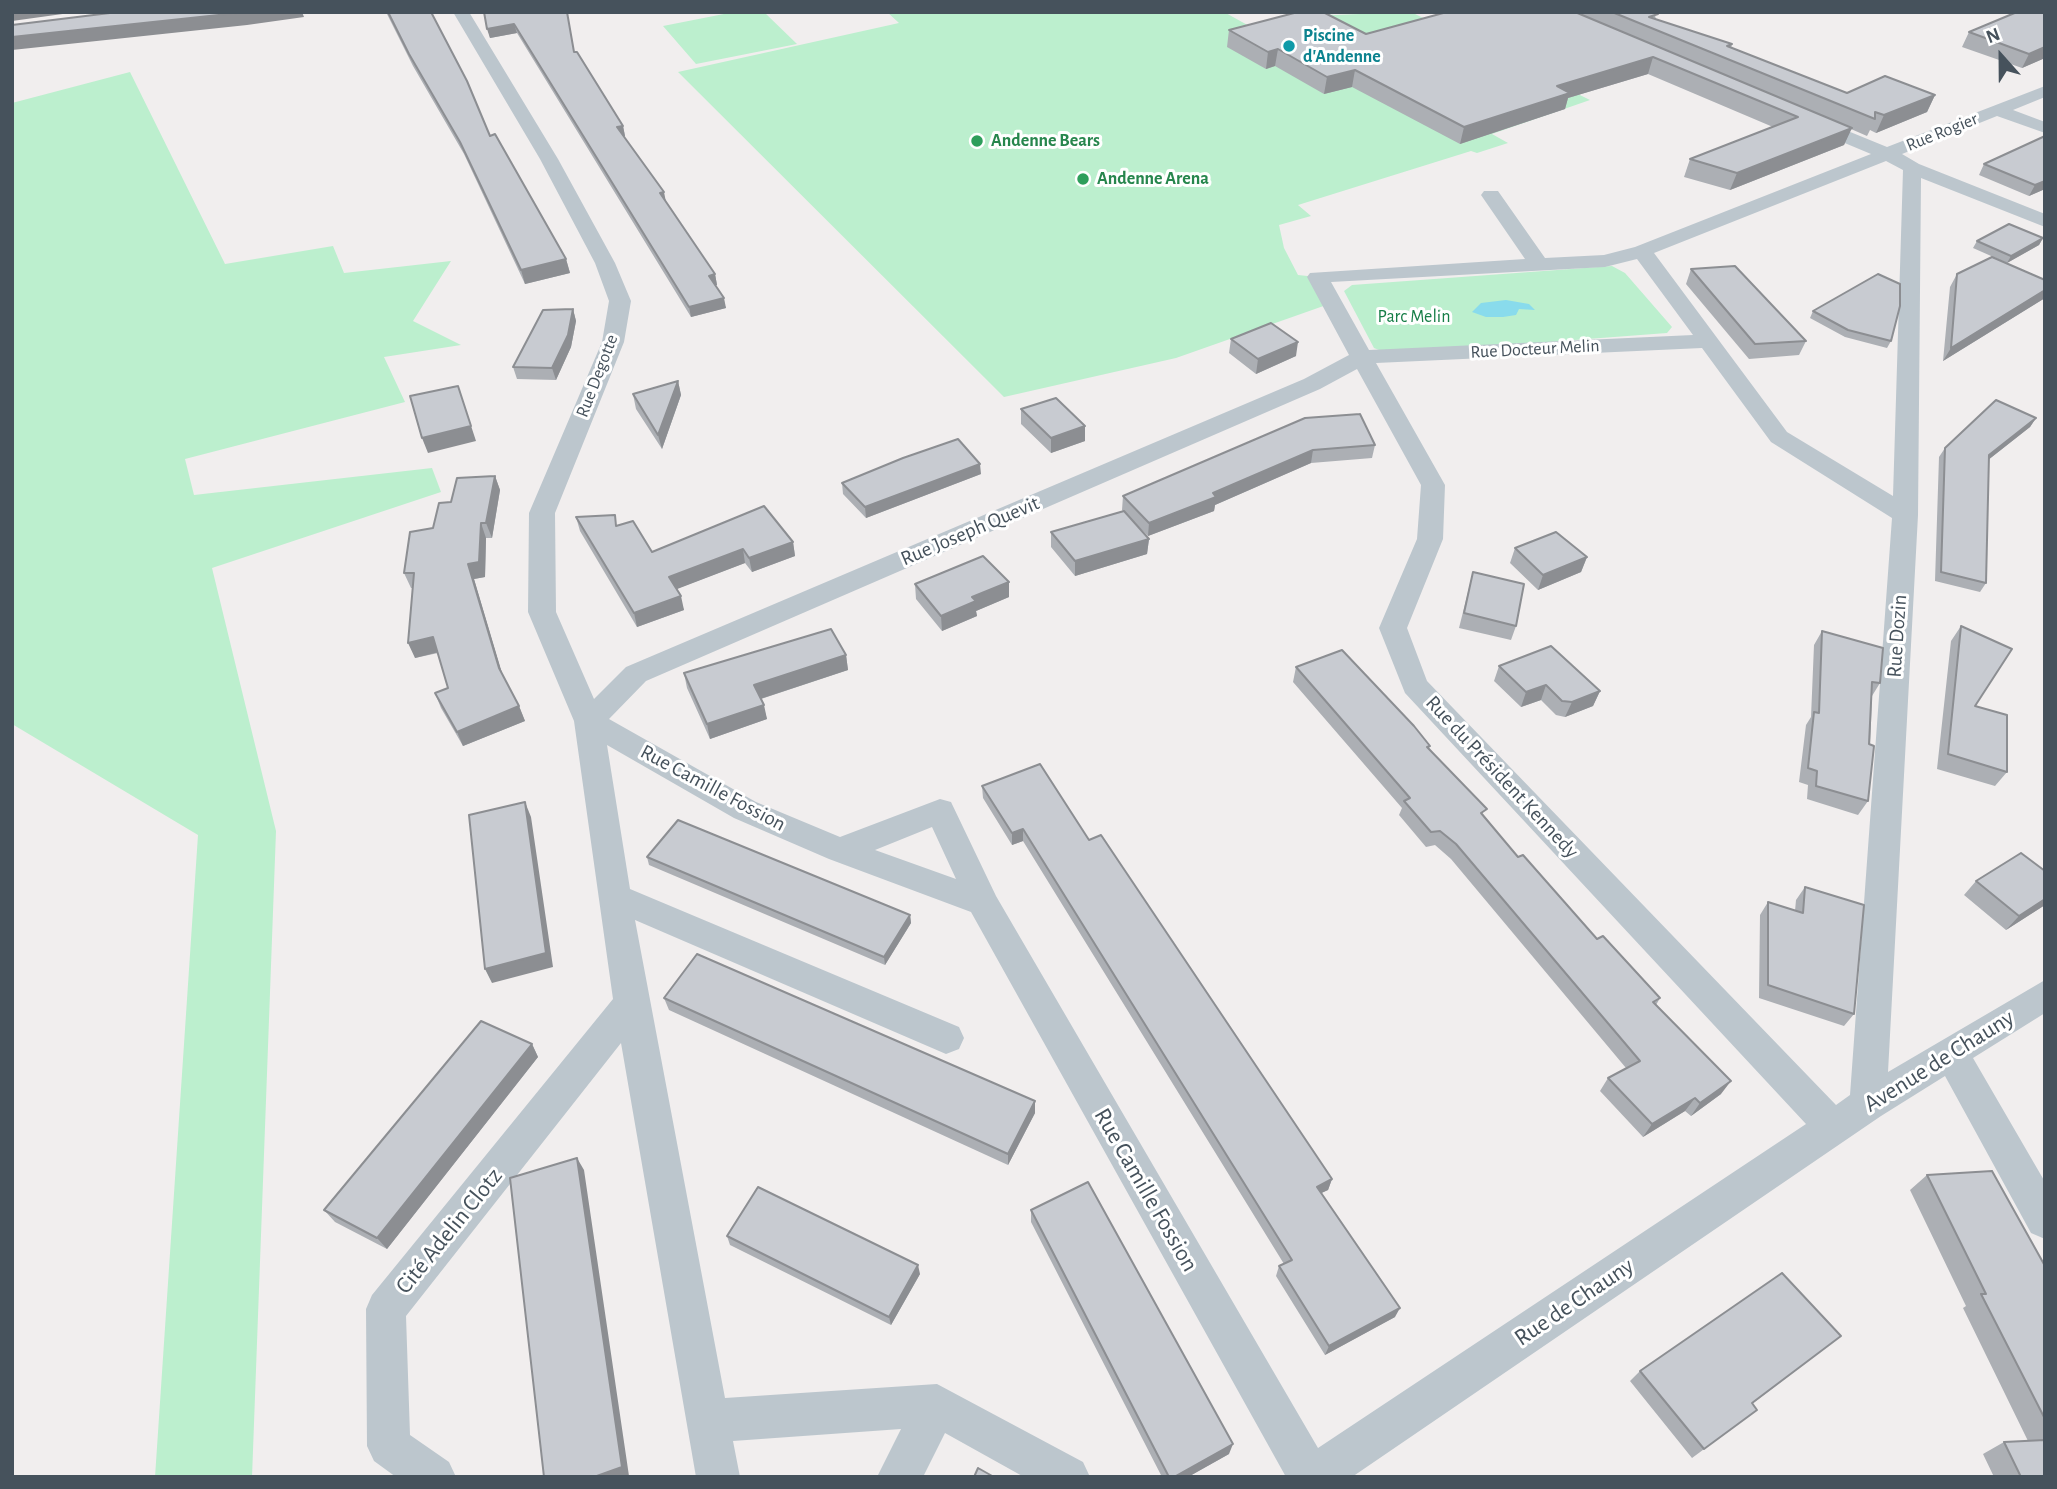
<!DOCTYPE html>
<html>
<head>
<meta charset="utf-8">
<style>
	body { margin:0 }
	#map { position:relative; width:2057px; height:1489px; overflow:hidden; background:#f1eeee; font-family:"Alegreya Sans",sans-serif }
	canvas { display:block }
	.frame { position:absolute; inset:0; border:14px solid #46525c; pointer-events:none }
	.north { position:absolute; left:1966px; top:21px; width:70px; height:70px; -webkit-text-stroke:5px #fff; paint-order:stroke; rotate:339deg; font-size:19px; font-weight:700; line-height:28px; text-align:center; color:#46525c }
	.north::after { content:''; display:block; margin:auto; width:24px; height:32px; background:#46525c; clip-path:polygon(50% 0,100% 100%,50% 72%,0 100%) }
</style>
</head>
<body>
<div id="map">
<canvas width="2057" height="1489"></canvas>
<div class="frame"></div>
<div class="north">N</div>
</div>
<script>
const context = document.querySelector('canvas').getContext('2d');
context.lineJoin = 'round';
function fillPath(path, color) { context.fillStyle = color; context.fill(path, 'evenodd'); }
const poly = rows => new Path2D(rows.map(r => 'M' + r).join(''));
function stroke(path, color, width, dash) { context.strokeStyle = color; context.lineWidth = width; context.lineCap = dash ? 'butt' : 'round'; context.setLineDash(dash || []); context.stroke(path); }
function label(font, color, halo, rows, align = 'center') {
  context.font = font + ' "Alegreya Sans",sans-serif'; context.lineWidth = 6; context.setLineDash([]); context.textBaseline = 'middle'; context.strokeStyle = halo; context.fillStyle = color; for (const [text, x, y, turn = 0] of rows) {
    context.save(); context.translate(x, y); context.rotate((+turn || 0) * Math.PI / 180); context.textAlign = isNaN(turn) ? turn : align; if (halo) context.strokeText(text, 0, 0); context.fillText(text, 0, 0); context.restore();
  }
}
const green = poly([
	[734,12,764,12,797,44,696,64,663,26],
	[887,12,1224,12,1251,27,1312,12,1334,15,1411,12,1590,100,1492,134,1508,143,1477,153,1471,151,1298,205,1311,216,1279,225,1284,248,1298,275,1317,277,1332,303,1176,358,1004,397,678,72,899,23],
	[130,72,225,264,333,246,344,273,451,261,413,321,461,345,384,357,405,402,185,459,194,495,432,468,441,492,212,568,276,831,252,1477,155,1477,198,835,12,724,12,103],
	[1612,266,1625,273,1672,327,1667,333,1389,354,1374,348,1344,291,1352,285]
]);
const water = poly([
	[1506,300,1529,304,1535,310,1519,309,1516,315,1503,317,1486,317,1472,312,1481,303]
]);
const minor = poly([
	[453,12,469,12,558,159,615,263,631,301,624,342,555,513,556,612,594,699,626,667,1304,379,1349,355,1307,277,1310,273,1525,259,1481,195,1484,191,1498,191,1545,258,1604,255,1635,247,1871,154,1804,126,1801,122,1804,118,1816,118,1887,147,2045,86,2045,97,2013,110,2045,122,2045,133,1997,116,1902,154,1919,164,2045,214,2045,227,1921,178,1918,515,1888,1072,2045,980,2045,1013,1973,1058,2045,1182,2045,1239,2031,1233,1945,1076,1881,1116,1352,1477,1286,1477,971,912,829,859,734,818,607,745,630,889,959,1027,964,1038,959,1049,946,1054,635,920,725,1398,937,1384,1083,1462,1090,1477,1024,1477,945,1433,923,1477,877,1477,901,1429,733,1441,740,1477,696,1477,621,1043,406,1316,410,1435,449,1462,456,1477,396,1477,374,1461,367,1446,366,1309,372,1295,613,999,574,721,528,612,529,513,602,342,609,301,595,263,540,159,453,12],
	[1886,161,1903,170,1893,496,1787,432,1654,253,1886,161],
	[1637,259,1693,335,1369,350,1331,282,1605,267,1637,259],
	[1702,348,1771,442,1892,518,1850,1095,1836,1105,1427,681,1407,628,1443,539,1445,485,1376,363,1702,348],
	[1357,369,1421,485,1417,539,1379,628,1405,693,1806,1124,1318,1448,996,896,951,802,940,799,840,837,756,802,609,719,646,681,1320,389,1357,369],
	[932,827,956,879,875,850,932,827]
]);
const wall = poly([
	[386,12,431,12,490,136,566,259,570,273,525,284,464,154,413,66],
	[484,12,567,12,574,52,623,126,625,136,624,136,666,202,715,274,717,285,716,285,726,308,691,317,517,33,490,38],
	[1447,12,1654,12,1656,19,1732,44,1731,48,1847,93,1935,95,1927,112,1876,133,1870,130,1867,136,1851,129,1844,145,1730,190,1684,177,1690,159,1773,127,1648,74,1568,98,1565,109,1460,144,1352,87,1324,94,1275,66,1266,69,1227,47,1229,30,1366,34],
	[2005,12,2045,12,2045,58,2022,68,1962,47,1969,32,2011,15],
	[2045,136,2045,189,2029,196,1979,175,1984,164],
	[2043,238,2039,245,2007,263,1973,248,1977,241],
	[1691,269,1806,341,1799,355,1749,359,1686,284],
	[1957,274,2045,280,2045,298,1943,361,1950,287],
	[573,309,576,321,571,347,556,380,517,379,513,367],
	[1813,311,1891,341,1887,348,1845,337,1810,318],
	[1231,339,1296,356,1256,374,1229,353],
	[678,381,681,395,662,449,636,409,633,394],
	[1021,409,1085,441,1051,453,1021,424],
	[1305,418,1375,445,1372,458,1311,463,1215,505,1214,511,1148,536,1131,519,1149,539,1147,554,1075,576,1051,547,1051,532,1123,511,1122,510,1123,496],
	[2036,418,2030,427,1988,460,1986,583,1980,592,1935,581,1939,457,1945,448],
	[981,474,866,518,843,494,842,483],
	[495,476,500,490,492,538,486,538,485,577,474,579,502,674,519,706,525,721,463,746,441,708,435,693,448,688,438,653,415,658,413,588,411,588,404,573,451,502],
	[576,517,618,526,652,552,793,542,795,556,752,572,745,563,676,589,684,610,637,627,580,531],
	[1515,548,1587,557,1581,572,1538,590,1510,563],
	[1473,572,1516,626,1511,640,1459,628],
	[1009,582,1009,597,976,611,977,616,942,631,916,599,915,584],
	[1961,626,1975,706,2007,772,1995,786,1937,769,1951,641],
	[1822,631,1880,683,1872,696,1868,801,1858,815,1807,799,1808,785,1799,782,1806,725,1811,717,1814,645],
	[846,655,848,670,761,699,767,719,710,739,687,688,684,673],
	[1499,666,1600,691,1593,706,1565,717,1556,715,1541,700,1521,707,1494,681],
	[1296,667,1430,746,1429,748,1518,857,1597,939,1660,998,1656,1005,1721,1094,1691,1116,1685,1111,1643,1137,1600,1091,1608,1078,1626,1068,1451,859,1435,845,1426,847,1399,815,1402,808,1293,682],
	[982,786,1089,840,1332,1179,1328,1190,1321,1193,1395,1317,1325,1355,1276,1276,1279,1266,1284,1264,1023,841,1012,845,983,798],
	[647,857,910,915,911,923,885,965,649,865],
	[2045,871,2045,905,2006,930,1964,895,1976,881],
	[1805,887,1854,1014,1844,1026,1759,998,1760,915,1768,902,1795,911,1796,900],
	[664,998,1035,1113,1008,1165,669,1010],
	[532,1044,538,1057,387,1249,335,1222,324,1210],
	[1927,1175,2045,1266,2045,1477,1994,1477,1983,1454,2004,1442,2028,1441,1963,1308,1966,1306,1910,1190],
	[1031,1210,1229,1454,1188,1477,1162,1477,1031,1222],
	[727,1236,920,1274,891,1325,730,1245],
	[1841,1336,1752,1404,1745,1419,1692,1458,1630,1381,1640,1371]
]);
const shadedWall = poly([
	[12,12,77,12,12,21],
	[247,12,304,12,302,12,304,17,247,25,12,50,12,37],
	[514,24,517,33,490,38,487,29],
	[2045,47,2045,58,2022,68,2029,54],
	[1278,49,1275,66,1266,69,1268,52],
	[1653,57,1648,74,1568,98,1565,109,1460,144,1464,127,1557,86],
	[1355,70,1352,87,1324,94,1327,77],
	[1935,95,1927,112,1876,133,1884,115],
	[623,126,625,136,619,137,617,127],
	[1852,128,1844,145,1730,190,1737,173],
	[2045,181,2045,189,2029,196,2035,185],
	[664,192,666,202,660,193],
	[2043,238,2039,245,2007,263,2011,256],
	[566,259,570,273,525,284,521,270],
	[715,274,717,285,711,286,709,276],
	[2045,290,2045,298,1943,361,1951,348],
	[724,298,726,308,691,317,689,307],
	[573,309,576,321,571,347,556,380,552,368],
	[1298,342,1296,356,1256,374,1258,359],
	[678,381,681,395,662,449,658,435],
	[458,386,476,441,428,453,422,438],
	[2036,418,2030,427,1983,464,1989,455],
	[1085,426,1085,441,1051,453,1051,438],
	[1313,450,1311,463,1215,505,1214,511,1148,536,1149,523,1213,493],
	[980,464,981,474,866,518,865,507],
	[495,476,500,490,492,538,486,523],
	[481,523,486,538,485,577,474,579,505,683,499,668,468,564],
	[1149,539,1147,554,1075,576,1075,561],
	[793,542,795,556,752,572,749,558],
	[743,549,745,563,672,591,669,577],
	[1587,557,1581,572,1538,590,1543,575],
	[1009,582,1009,597,976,611,977,616,942,631,941,616,972,597],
	[681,596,684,610,637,627,634,613],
	[433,637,439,652,415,658,408,643],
	[846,655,848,670,757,700,754,685],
	[1546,685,1541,700,1521,707,1526,692],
	[1600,691,1593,706,1565,717,1572,702],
	[764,705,767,719,710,739,707,724],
	[519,706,525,721,463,746,457,732],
	[525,802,531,817,553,967,492,983,485,969],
	[1023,829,1023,841,1012,845,1012,833],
	[2045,899,2045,905,2006,930,2019,916],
	[910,915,911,923,885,965,884,957],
	[532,1044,538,1057,387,1249,377,1238],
	[1731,1081,1721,1094,1691,1116,1700,1103],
	[1695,1098,1685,1111,1643,1137,1652,1124],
	[1035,1101,1035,1113,1008,1165,1008,1154],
	[577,1158,584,1170,629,1476,626,1477,594,1477],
	[1332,1179,1328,1190,1313,1197,1317,1187],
	[918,1265,920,1274,891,1325,889,1317],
	[1400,1308,1395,1317,1325,1355,1329,1346],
	[1233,1444,1229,1454,1188,1477,1174,1477]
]);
const building = poly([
	[118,12,247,12,12,37,12,25,118,12],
	[388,12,431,12,467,81,490,136,495,134,566,259,521,270,460,142,409,54,388,12],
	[484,12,567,12,574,52,577,52,623,126,617,127,664,192,660,193,715,274,709,276,724,298,689,307,514,24,487,29,484,12],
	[1298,12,1323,12,1366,34,1447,12,1575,12,1852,128,1737,173,1690,159,1798,117,1653,57,1557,86,1570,93,1464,127,1355,70,1327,77,1278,49,1268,52,1229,30,1298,12],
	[1612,12,1654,12,1658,14,1649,17,1732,44,1727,46,1847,93,1885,76,1935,95,1884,115,1875,112,1875,119,1612,12],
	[2017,12,2045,12,2045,47,2029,54,1969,32,2017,12],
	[2045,136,2045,181,2035,185,1984,164,2045,136],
	[2009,224,2043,238,2011,256,1977,241,2009,224],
	[1992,257,2045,280,2045,290,1951,348,1957,274,1992,257],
	[1735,266,1806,341,1755,344,1691,269,1735,266],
	[1878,274,1900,284,1900,306,1891,341,1848,330,1813,311,1878,274],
	[573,309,568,335,552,368,513,367,543,310,573,309],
	[1271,323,1298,342,1258,359,1231,339,1271,323],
	[678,381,658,435,633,394,678,381],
	[458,386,471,426,422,438,410,396,458,386],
	[1056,398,1085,426,1051,438,1021,409,1056,398],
	[1996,400,2036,418,1989,455,1986,583,1941,572,1945,448,1996,400],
	[1360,414,1375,445,1313,450,1213,493,1216,497,1149,523,1123,496,1305,418,1360,414],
	[958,439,980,464,865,507,842,483,903,458,958,439],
	[495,476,486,523,481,523,479,562,468,564,499,668,519,706,457,732,435,693,448,688,433,637,408,643,414,573,404,573,410,532,433,528,439,503,451,502,457,478,495,476],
	[764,506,793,542,749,558,743,549,669,577,681,596,634,613,576,517,615,515,616,526,633,521,652,552,764,506],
	[1124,511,1149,539,1075,561,1051,532,1124,511],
	[1556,532,1587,557,1543,575,1515,548,1556,532],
	[983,556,1009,582,972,597,976,601,941,616,915,584,983,556],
	[1473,572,1524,584,1516,626,1464,613,1473,572],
	[1961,626,2012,649,1975,706,2007,715,2007,772,1948,754,1961,626],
	[831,629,846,655,754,685,764,705,707,724,684,673,831,629],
	[1822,631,1883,648,1880,683,1872,682,1869,744,1874,746,1868,801,1816,786,1817,771,1808,768,1814,712,1819,713,1822,631],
	[1551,646,1600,691,1572,702,1562,701,1546,685,1526,692,1499,666,1551,646],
	[1342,650,1414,726,1430,746,1427,747,1487,809,1481,813,1518,857,1523,855,1597,939,1603,936,1660,998,1653,1002,1731,1081,1700,1103,1695,1098,1652,1124,1608,1078,1640,1061,1456,844,1440,831,1431,832,1404,801,1410,798,1296,667,1342,650],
	[1040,764,1089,840,1101,835,1332,1179,1317,1187,1400,1308,1329,1346,1279,1266,1292,1260,1023,829,1012,833,982,786,1040,764],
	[525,802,546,953,485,969,469,815,525,802],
	[678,820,910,915,884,957,647,857,678,820],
	[2021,853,2045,871,2045,899,2019,916,1976,881,2021,853],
	[1805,887,1864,905,1854,1014,1768,985,1768,902,1803,913,1805,887],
	[697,954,1035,1101,1008,1154,664,998,697,954],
	[481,1021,532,1044,377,1238,324,1210,481,1021],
	[577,1158,622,1467,594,1477,544,1477,510,1178,577,1158],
	[1992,1171,2045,1266,2045,1419,1981,1294,1986,1294,1927,1175,1992,1171],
	[1088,1182,1233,1444,1174,1477,1169,1477,1031,1210,1088,1182],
	[758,1187,918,1265,889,1317,727,1236,758,1187],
	[1782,1273,1841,1336,1752,1403,1757,1410,1704,1449,1640,1371,1782,1273],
	[2045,1440,2045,1477,2021,1477,2004,1442,2045,1440],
	[978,1468,994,1477,974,1477,978,1468]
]);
const markers = [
	[1289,46,7,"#0f9aa8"],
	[977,141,7,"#2e9e5b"],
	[1083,179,7,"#2e9e5b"]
];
const farCulturenames = [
	["Piscine",1303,36],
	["d'Andenne",1303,57]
];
const farStreetnames = [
	["Rue Rogier",1942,132,-22],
	["Rue Docteur Melin",1535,349,-3],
	["Rue Degotte",597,376,-69]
];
const farLeisurenames = [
	["Andenne Bears",991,141],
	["Andenne Arena",1097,179]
];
const farParknames = [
	["Parc Melin",1414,317]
];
const streetNames = [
	["Rue Joseph Quevit",970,531,-23],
	["Rue Dozin",1897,636,-86],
	["Rue du Président Kennedy",1502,777,47],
	["Rue Camille Fossion",713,788,28]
];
const nearStreetnames = [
	["Avenue de Chauny",1939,1061,-32],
	["Rue Camille Fossion",1146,1190,60],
	["Cité Adelin Clotz",449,1231,-51],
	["Rue de Chauny",1574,1302,-34]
];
fillPath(green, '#bcefce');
fillPath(water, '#89dbec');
fillPath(minor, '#bcc6cd');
fillPath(wall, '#acafb4');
fillPath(shadedWall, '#8c8e92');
fillPath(building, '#c8cbd1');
stroke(building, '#8c8e92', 2);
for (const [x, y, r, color] of markers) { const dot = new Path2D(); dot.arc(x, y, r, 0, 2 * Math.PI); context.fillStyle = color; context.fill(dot); stroke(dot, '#fff', 2.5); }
label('bold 18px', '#0d838f', '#fff', farCulturenames, 'left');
label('18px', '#46525c', '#fff', farStreetnames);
label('bold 18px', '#27864d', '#fff', farLeisurenames, 'left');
label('18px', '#167e47', '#fff', farParknames);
label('21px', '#46525c', '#fff', streetNames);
label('24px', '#46525c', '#fff', nearStreetnames);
</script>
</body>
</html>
